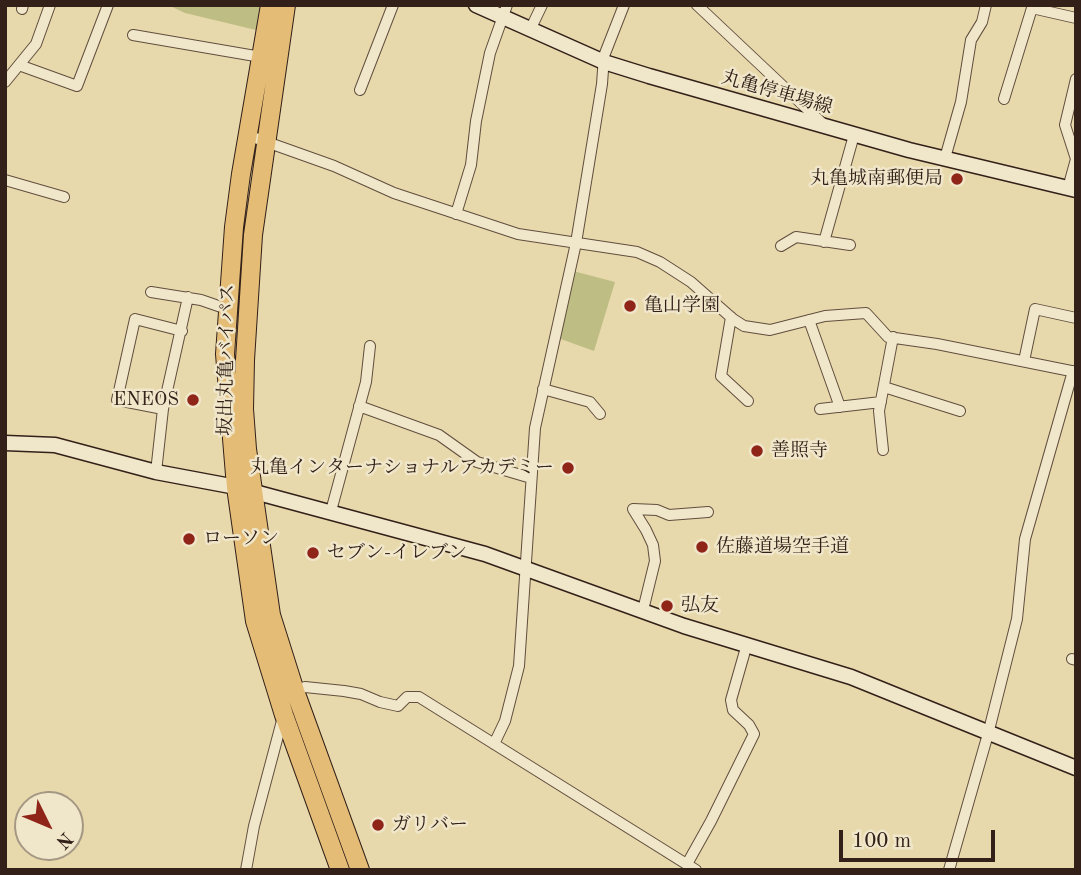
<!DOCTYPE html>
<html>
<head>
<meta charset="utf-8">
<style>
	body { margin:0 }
	#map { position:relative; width:1081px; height:875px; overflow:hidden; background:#e8d9ac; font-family:"Old Standard TT",serif }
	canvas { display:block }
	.frame { position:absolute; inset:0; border:7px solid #322019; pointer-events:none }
	.north { position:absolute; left:14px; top:791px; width:70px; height:70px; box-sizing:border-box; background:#f0e6c9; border:2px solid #a49783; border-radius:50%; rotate:133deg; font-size:19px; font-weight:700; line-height:28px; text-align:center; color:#322019 }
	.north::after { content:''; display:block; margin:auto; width:24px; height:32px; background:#8f2418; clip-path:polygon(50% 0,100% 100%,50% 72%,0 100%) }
	.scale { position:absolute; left:839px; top:830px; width:156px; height:32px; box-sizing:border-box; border:4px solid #322019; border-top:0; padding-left:9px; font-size:21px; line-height:24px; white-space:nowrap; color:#322019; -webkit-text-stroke:5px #f0e6c9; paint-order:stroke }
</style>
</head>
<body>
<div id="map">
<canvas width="1081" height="875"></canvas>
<div class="frame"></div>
<div class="north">N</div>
<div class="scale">100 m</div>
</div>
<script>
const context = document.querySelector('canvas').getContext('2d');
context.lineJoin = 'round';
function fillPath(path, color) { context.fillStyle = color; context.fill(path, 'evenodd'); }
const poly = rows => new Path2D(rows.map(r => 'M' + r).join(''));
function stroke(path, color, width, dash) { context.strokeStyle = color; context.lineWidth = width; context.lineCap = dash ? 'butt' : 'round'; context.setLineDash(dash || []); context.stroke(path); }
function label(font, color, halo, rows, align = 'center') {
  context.font = font + ' "Old Standard TT","Noto Serif JP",serif'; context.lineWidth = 5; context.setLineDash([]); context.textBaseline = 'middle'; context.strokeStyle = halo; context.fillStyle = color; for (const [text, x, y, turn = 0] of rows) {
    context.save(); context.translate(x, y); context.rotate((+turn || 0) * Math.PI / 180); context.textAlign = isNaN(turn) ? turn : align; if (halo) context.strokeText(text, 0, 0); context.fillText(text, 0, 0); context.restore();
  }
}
const green = poly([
	[168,5,260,5,256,30,185,13],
	[573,271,615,282,594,351,558,338]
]);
const street = poly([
	[697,5,822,123],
	[22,9,23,5],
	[530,30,542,5],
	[133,35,261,57],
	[19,65,77,86,108,5],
	[5,82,36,44,50,5],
	[360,90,393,5],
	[1004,99,1032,8,1076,18],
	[247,135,334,166,394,193,518,234,637,252,660,262,691,282,733,319,744,326,770,330,825,316,866,313,888,337,937,344,1076,372],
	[945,158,961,102,971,40,982,22,986,5],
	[5,180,64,197],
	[1068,188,1076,159,1065,125,1076,79],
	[456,214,471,165,476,121,490,53,507,5],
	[824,242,854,135],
	[781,246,796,237,850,245],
	[151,292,201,300,227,309],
	[731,317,721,376,748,401],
	[809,320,840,407],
	[1024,361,1035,309,1076,318],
	[884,387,960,411],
	[543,389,590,402,600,414],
	[359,406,439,435,477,462,531,478],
	[163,409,117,400,135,319,182,331],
	[820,409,881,402],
	[883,450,879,411,893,337],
	[156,472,163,409,188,297],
	[331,511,366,382,370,346],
	[643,610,655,561,653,545,646,530,633,509,657,510,669,515,708,512],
	[1072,659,1076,660],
	[295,691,305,687,344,691,361,694,380,702,398,706,407,697,419,697,696,870],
	[494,744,505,721,519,666,535,428,576,243,602,84,604,56,624,5],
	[687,864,711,821,754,734,749,725,733,710,731,700,747,644],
	[246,870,254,826,283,717],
	[949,870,988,734,1017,619,1025,539,1073,371]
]);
const secondary = poly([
	[476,5,604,62,649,76,909,150,1076,190],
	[5,443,55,445,156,472,236,487,485,554,684,626,851,677,1076,768]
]);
const highway = poly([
	[270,5,241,174,234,227,225,354,236,487,255,621,284,715,340,870],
	[286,5,253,235,245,360,244,409,247,449,271,615,295,691,360,870]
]);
const markers = [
	[957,179,7,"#8f2418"],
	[630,306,7,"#8f2418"],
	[193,400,7,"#8f2418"],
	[757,451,7,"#8f2418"],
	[568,468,7,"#8f2418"],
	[189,539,7,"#8f2418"],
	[702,547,7,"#8f2418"],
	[313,553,7,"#8f2418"],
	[667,606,7,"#8f2418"],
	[378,825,7,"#8f2418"]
];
const streetNames = [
	["丸亀停車場線",777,93,16],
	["坂出丸亀バイパス",227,360,-89]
];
const poiNames = [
	["丸亀城南郵便局",943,179,"right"],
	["亀山学園",644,306],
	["ENEOS",179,400,"right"],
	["善照寺",771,451],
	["丸亀インターナショナルアカデミー",554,468,"right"],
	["ローソン",203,539],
	["佐藤道場空手道",716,547],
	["セブン-イレブン",327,553],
	["弘友",681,606],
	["ガリバー",392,825]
];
fillPath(green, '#bdbd84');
stroke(street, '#604e3e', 12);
stroke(secondary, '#322019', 17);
stroke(highway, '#322019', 20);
stroke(street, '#f0e6c9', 10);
stroke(secondary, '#f0e6c9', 14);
stroke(highway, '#e4bc76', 18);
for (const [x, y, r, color] of markers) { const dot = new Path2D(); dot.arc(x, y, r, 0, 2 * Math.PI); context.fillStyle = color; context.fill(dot); stroke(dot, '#f0e6c9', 2.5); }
label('19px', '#322019', '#f0e6c9', streetNames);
label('19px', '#322019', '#f0e6c9', poiNames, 'left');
</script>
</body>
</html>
